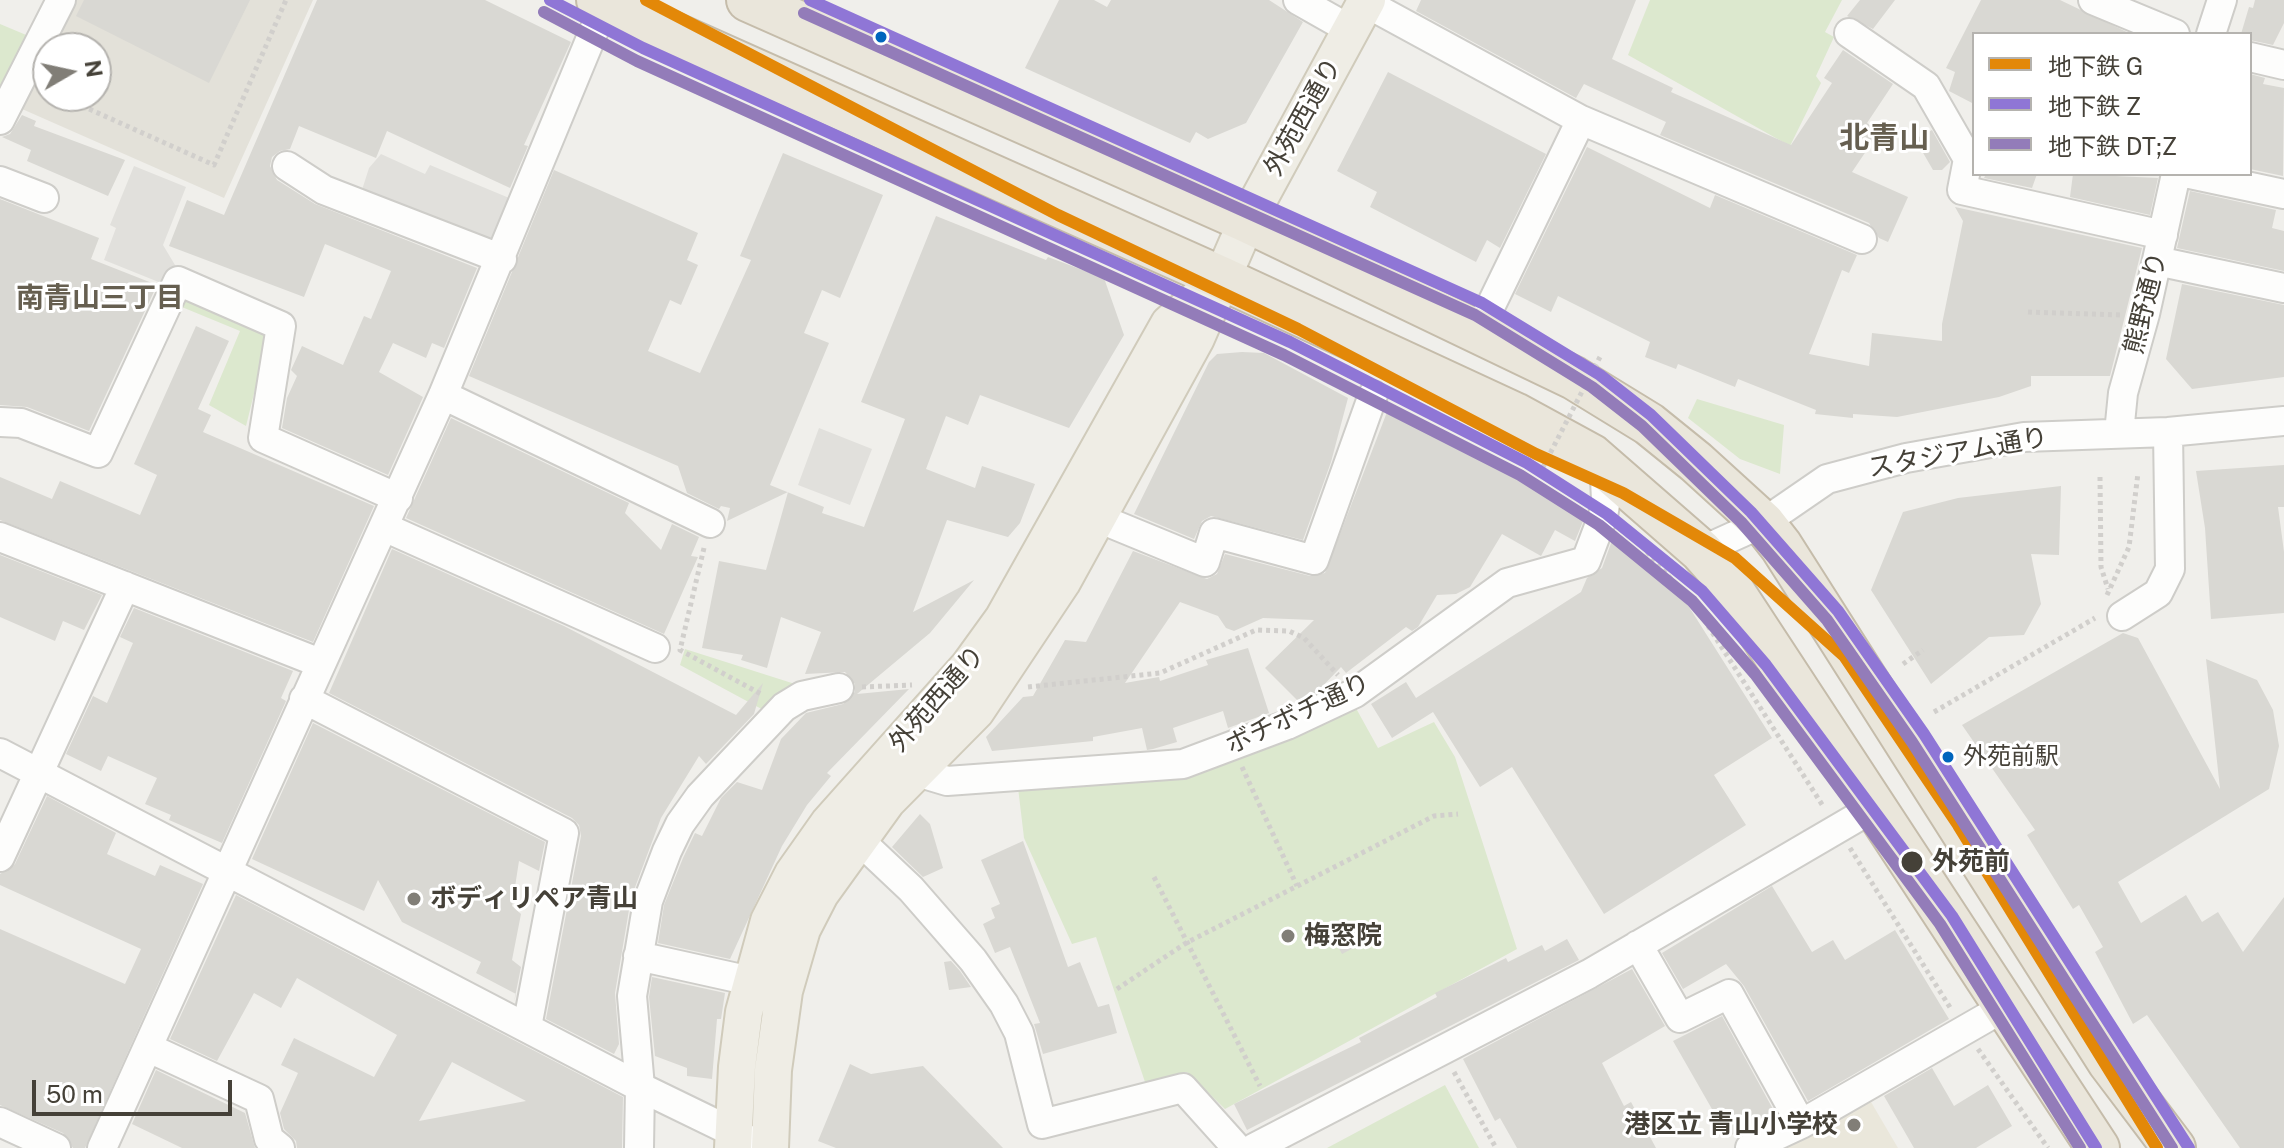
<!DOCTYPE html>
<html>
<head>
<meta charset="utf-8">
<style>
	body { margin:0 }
	#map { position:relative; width:2284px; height:1148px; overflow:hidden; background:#f0efeb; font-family:"Public Sans","Noto Sans JP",sans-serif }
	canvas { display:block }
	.legend { position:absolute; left:1972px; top:32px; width:280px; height:144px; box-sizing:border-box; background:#fff; border:2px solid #b5b3af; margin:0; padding:10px 14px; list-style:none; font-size:24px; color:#454138 }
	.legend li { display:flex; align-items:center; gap:16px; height:40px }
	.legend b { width:40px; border:2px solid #b5b3af }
	.north { position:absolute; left:32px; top:32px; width:80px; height:80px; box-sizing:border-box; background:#fff; border:2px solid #b5b3af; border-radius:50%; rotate:81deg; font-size:22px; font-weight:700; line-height:32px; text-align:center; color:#454138 }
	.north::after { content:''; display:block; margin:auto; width:28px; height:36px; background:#817e77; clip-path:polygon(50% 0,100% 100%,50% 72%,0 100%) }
	.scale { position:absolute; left:32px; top:1080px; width:200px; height:36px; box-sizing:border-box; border:4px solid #454138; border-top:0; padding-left:10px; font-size:24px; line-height:28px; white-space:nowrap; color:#454138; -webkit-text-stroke:6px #fff; paint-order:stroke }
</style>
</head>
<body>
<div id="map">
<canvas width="2284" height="1148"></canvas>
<ul class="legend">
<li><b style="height:10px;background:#e38808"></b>地下鉄 G</li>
<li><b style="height:10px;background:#8f76d6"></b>地下鉄 Z</li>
<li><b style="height:10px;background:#937cb9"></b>地下鉄 DT;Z</li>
</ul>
<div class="north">N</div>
<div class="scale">50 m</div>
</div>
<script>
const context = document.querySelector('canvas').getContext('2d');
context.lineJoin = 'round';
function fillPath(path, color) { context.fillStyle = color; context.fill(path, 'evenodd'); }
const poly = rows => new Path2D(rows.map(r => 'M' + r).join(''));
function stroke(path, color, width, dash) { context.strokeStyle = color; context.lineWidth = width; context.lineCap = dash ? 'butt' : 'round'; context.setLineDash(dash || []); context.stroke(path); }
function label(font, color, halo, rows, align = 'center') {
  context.font = font + ' "Public Sans","Noto Sans JP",sans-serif'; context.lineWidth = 6; context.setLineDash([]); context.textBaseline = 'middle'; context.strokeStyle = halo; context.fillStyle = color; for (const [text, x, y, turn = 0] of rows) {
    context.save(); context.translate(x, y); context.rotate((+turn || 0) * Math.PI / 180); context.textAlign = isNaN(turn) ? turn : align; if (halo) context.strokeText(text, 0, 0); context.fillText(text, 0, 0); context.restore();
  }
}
const residential = poly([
	[69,0,313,0,224,198,13,105],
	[48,48,96,48,96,96,48,96]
]);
const education = poly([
	[1871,1102,1898,1148,1776,1148]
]);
const green = poly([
	[1650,0,1842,0,1825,32,1834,37,1816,76,1821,83,1790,146,1628,55],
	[0,24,31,37,0,99],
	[183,292,269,333,246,426,209,405,240,331,177,305],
	[1697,399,1784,425,1780,474,1740,459,1688,418],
	[685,649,795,684,769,713,680,665],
	[1352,701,1378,748,1434,722,1455,757,1517,949,1225,1109,1187,1072,1145,1082,1096,937,1072,944,1024,838,1017,779,1148,776],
	[1445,1085,1479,1148,1327,1148]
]);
const parking = poly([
	[381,154,425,174,430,165,514,200,496,243,361,193,369,168],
	[134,166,186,187,163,245,178,270,171,287,104,260,116,228,110,225],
	[819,428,872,449,850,505,798,485]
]);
const building = poly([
	[84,0,250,0,209,83,76,16],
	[317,0,485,0,571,42,524,145,528,146,510,188,387,131,376,158,299,126,290,149,280,151,272,157,270,166,277,180,315,204,477,268,444,348,432,343,426,358,393,343,379,372,423,397,388,475,282,428,287,398,297,376,291,370,302,346,343,365,364,316,371,319,391,271,325,244,304,297,169,246,187,200,224,215],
	[1059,0,1094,0,1107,7,1111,0,1269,0,1303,22,1246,123,1208,139,1196,132,1190,143,1025,68],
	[1421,0,1636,0,1612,59,1673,88,1671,92,1791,145,1832,83,1824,78,1843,50,1893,84,1867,123,1879,132,1852,172,1908,197,1888,242,1879,238,1869,223,1660,135,1666,122,1584,84,1576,98,1416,11],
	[1860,0,1895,0,1873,29,1847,16],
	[1981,0,2060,0,2131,34,1974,34,1974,104,1949,91,1955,72,1946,68],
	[2255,0,2284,0,2284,23,2273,45,2250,40,2250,34,2241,34,2249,7,2253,8],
	[1388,72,1546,154,1500,248,1487,240,1476,262,1370,207,1377,192,1337,171],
	[2250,74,2265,78,2263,84,2284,88,2283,176,2250,169],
	[22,115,36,121,34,126,125,160,108,196,27,161,31,150,2,137,10,134],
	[1932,130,1950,162,1942,170,1933,170,1915,139],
	[1587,147,1710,208,1715,195,1857,255,1849,273,1842,270,1809,354,1869,366,1872,333,1942,341,1942,324,1963,221,1955,207,2142,248,2110,376,2031,376,2031,386,1999,397,1897,417,1853,414,1853,418,1815,414,1816,410,1738,379,1735,387,1678,364,1676,369,1645,357,1650,342,1558,296,1551,312,1515,294],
	[783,153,883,195,840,298,822,290,804,333,829,343,770,485,824,507,822,513,864,527,905,419,861,402,936,216,1046,260,1048,257,1104,278,1124,335,1069,428,980,395,968,425,946,416,926,469,975,488,982,466,1035,484,1020,523,1008,537,947,520,913,612,974,580,930,633,857,694,909,689,827,773,831,776,807,805,782,846,730,959,658,943,664,905,683,858,695,833,702,836,721,798,737,782,762,790,781,739,806,713,843,704,855,692,855,684,845,672,805,674,821,632,781,617,767,668,741,660,743,655,702,648,719,561,766,570,788,492,727,521,730,508,721,506,719,509,687,493,678,466,469,376,554,170,698,233,687,260,698,265,681,305,670,300,648,351,700,373,751,260,740,256],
	[1986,174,2037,174,2032,188,1984,178],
	[2073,174,2158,178,2150,215,2070,197],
	[2190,191,2276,210,2272,228,2284,231,2284,271,2177,248],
	[0,199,99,238,91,259,157,285,89,431,27,407,0,405],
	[2182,284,2284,305,2284,377,2192,389,2166,359],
	[196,326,229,341,198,409,211,415,203,432,374,506,313,642,0,520,0,477,52,499,60,481,140,515,157,475,134,464],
	[1242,352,1264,353,1348,398,1331,462,1303,540,1211,516,1202,521,1194,539,1134,514,1209,362,1217,354],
	[1387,412,1487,464,1490,460,1586,514,1575,541,1555,530,1541,556,1502,534,1470,587,1456,594,1437,595,1418,627,1412,631,1406,627,1346,673,1341,667,1316,693,1298,701,1265,668,1314,620,1263,618,1234,631,1226,628,1218,616,1180,602,1125,683,1159,677,1160,681,1208,665,1206,660,1248,648,1269,713,1228,728,1223,711,1173,728,1177,742,1153,749,1147,750,1142,728,1093,737,1093,741,992,751,986,737,1023,697,1033,696,1065,640,1086,642,1133,551,1207,579,1217,574,1225,554,1310,576,1325,573],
	[451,418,629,503,625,513,661,550,672,524,699,537,691,556,698,557,664,634,406,518],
	[2284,465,2284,507,2278,507,2284,552,2284,613,2211,619,2205,528,2196,471],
	[2061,486,2059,555,2031,554,2041,604,2024,635,1989,637,1931,684,1871,590,1903,512,1958,498],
	[1614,535,1684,599,1772,738,1714,775,1746,825,1604,914,1512,767,1480,787,1433,712,1392,738,1371,704,1406,682,1416,698,1581,592,1587,578,1602,568],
	[392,549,564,626,736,715,763,683,754,714,706,764,699,756,661,818,631,898,615,993,619,1044,614,1054,546,1019,581,836,579,825,572,818,329,693],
	[0,555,102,595,84,630,63,621,55,641,0,617],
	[134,608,293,671,281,698,286,701,222,843,169,820,171,815,145,804,157,778,108,756,101,771,66,754,93,696,107,703,133,643,120,637],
	[2123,633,2138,638,2220,789,2206,659,2257,680,2273,710,2279,746,2269,789,2118,882,2141,923,2186,895,2202,922,2218,912,2243,952,2284,897,2284,1148,2240,1148,2147,1015,2133,1024,2095,952,2103,947,2079,905,2073,909,2027,835,2035,830,1962,725],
	[313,723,545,842,539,871,519,861,512,906,521,914,512,960,521,967,514,1002,516,994,476,973,481,962,402,922,378,880,364,911,252,859],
	[47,796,116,833,107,854,155,876,160,865,203,884,85,1148,73,1148,63,1133,0,1105,0,929,125,984,141,949,0,885,0,874,15,864],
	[920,814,930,824,943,868,923,877,892,847],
	[1023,841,1068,967,1080,962,1098,1007,1109,1004,1117,1033,1043,1054,1034,1024,1040,1023,1010,947,995,953,983,924,995,918,991,908,1000,904,981,860],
	[1772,886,1812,952,1833,940,1845,960,1895,930,1949,1019,1808,1101,1744,986,1726,964,1683,989,1662,953],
	[236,895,623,1097,622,1148,297,1148,296,1141,284,1129,280,1113,298,1073,281,1065,294,1038,374,1077,397,1035,297,978,281,1008,254,993,217,1061,170,1039],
	[452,1062,526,1101,419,1121],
	[1351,925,1361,944,1342,954,1332,935],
	[1567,939,1579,960,1247,1130,1234,1104,1361,1042,1359,1038,1437,997,1435,993,1506,958,1508,962,1542,945,1545,951],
	[951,961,960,971,971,987,949,990,944,962],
	[1632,969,1665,1026,1602,1063,1624,1106,1631,1102,1656,1148,1517,1148,1500,1118,1495,1121,1463,1059],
	[652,977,725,993,721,1019,717,1019,712,1079,687,1076,687,1068,655,1056,649,997],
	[1722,1016,1774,1111,1728,1137,1673,1041],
	[850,1064,871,1074,923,1066,1003,1148,836,1148,818,1141],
	[1932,1068,1954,1106,1988,1085,2012,1126,1976,1148,1914,1148,1884,1096],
	[156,1070,245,1113,255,1148,182,1148,132,1124]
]);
const path = poly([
	[60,96,214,165,286,0],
	[2028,312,2120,315],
	[2100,477,2101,567,2108,589],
	[704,548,680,650,761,694],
	[1647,552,1696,607,1823,806],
	[2107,595,2129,547,2138,473],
	[1903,664,1923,650],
	[862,687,912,685],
	[1028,687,1160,673,1256,630,1289,631,1304,638,1338,675],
	[1934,712,2095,618],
	[1242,767,1297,886],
	[1850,848,1951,1009],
	[1154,877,1260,1086],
	[1117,989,1186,943,1434,816,1458,814],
	[1978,1049,2048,1148],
	[1454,1072,1496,1148]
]);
const minor = poly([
	[1298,0,1351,30],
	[2093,0,2175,34],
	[1366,3,1581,120],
	[1849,33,1926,86,1968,159,1962,190,2163,235],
	[2211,34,2222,0],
	[2250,57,2284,65],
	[0,120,61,0],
	[287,166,324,190,502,259],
	[2190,174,2284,194],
	[0,181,44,198],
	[2157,261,2284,288],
	[1478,332,1581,120,1862,239],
	[443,395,710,523],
	[0,422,21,423,98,453,178,281,281,326,263,438,398,498],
	[2119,433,2123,393,2145,314,2176,174],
	[1098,518,1205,562,1214,533,1314,560,1373,395],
	[384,527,655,648],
	[0,537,320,663],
	[1701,551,1763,523,1827,479,1906,458,2024,437,2168,432,2284,421],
	[2122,616,2158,593,2170,569,2168,432],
	[304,699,564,833,527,1027],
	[0,753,640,1087,749,1140],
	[917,772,947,781,1183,764,1287,725,1355,693,1507,583,1586,561,1603,516,1606,499,1605,480,1595,460],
	[858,839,911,889,973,960,1004,1004,1019,1033,1042,1124,1183,1088,1237,1148],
	[0,857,125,586],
	[1638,945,1680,1018,1729,994,1801,1124],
	[638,956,751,981],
	[149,1048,259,1099,269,1139,280,1148],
	[0,1122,56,1148],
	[102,1148,443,395,605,4],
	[639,1148,640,1087,632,996,648,901,667,851,680,824,700,796,784,707,802,696,839,688],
	[1254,1148,1589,974,1873,808],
	[1750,1148,1801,1124,2003,1008]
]);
const major = poly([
	[733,1148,737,1067,744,1012,769,921,793,874,829,823,969,666,1003,619,1169,324,1214,284],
	[770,1148,773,1070,784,991,802,929,820,894,887,801,976,711,1062,582,1196,338,1247,221,1367,0]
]);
const highway = poly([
	[598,0,1221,278,1515,414,1592,456,1701,551,1723,576,2098,1148],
	[748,0,1247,221,1574,378,1649,424,1696,462,1763,523,1781,546,2109,1062,2174,1148]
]);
const pathBridge = poly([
	[1543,467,1600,357]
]);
const metro1 = poly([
	[646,0,1058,215,1298,329,1536,454,1623,493,1735,558,1844,656,1958,825,2157,1148]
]);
const metro2 = poly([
	[550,0,643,48,1290,342,1527,463,1607,514,1702,591,1766,665,1952,916,2096,1148],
	[810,0,1482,303,1600,375,1651,415,1751,512,1838,611,1924,734,2189,1148]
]);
const metro3 = poly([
	[544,12,637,61,1284,355,1520,475,1599,525,1692,601,1755,674,1940,924,2080,1148],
	[804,13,1475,315,1592,387,1642,426,1741,522,1827,620,1912,742,2172,1148]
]);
const markers = [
	[881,37,7,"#0065bd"],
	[1948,757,7,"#0065bd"],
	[1912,862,12,"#454138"],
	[414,899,8,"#817e77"],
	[1288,936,8,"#817e77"],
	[1854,1125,8,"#817e77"]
];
const busNames = [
	["外苑前駅",1963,757]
];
const streetNames = [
	["外苑西通り",1303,117,-61],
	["熊野通り",2146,303,-76],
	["スタジアム通り",1958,453,-10],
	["外苑西通り",937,699,-49],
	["ボチボチ通り",1298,714,-25]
];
const stopNames = [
	["外苑前",1932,862]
];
const poiNames = [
	["ボディリペア青山",430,899],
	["梅窓院",1304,936],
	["港区立 青山小学校",1838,1125,"right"]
];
const neighbourhoodNames = [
	["南青山三丁目",100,298]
];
const quarterNames = [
	["北青山",1884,139]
];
fillPath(residential, '#e3e1d9');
fillPath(education, '#eae7db');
fillPath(green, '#dce8ce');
fillPath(parking, '#e1e0dc');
fillPath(building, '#d9d8d3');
stroke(minor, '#cecdc9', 32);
stroke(major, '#d0cbbb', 40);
stroke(highway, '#c5bcaa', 46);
stroke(path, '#d1cfcc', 5, [4, 4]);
stroke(minor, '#fdfdfc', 28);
stroke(major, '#efede5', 36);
stroke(highway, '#eae6db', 42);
stroke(pathBridge, '#d1cfcc', 5, [4, 4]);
stroke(metro1, '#e38808', 12);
stroke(metro2, '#8f76d6', 12);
stroke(metro3, '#937cb9', 12);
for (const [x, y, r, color] of markers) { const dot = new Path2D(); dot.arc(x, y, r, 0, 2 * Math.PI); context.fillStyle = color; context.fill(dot); stroke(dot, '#fff', 3); }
label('24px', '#454138', '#fff', busNames, 'left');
label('26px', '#454138', '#fff', streetNames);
label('bold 26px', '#454138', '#fff', stopNames, 'left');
label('bold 26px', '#454138', '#fff', poiNames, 'left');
label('bold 28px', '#665f50', '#fff', neighbourhoodNames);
label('bold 30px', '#665f50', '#fff', quarterNames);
</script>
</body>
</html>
